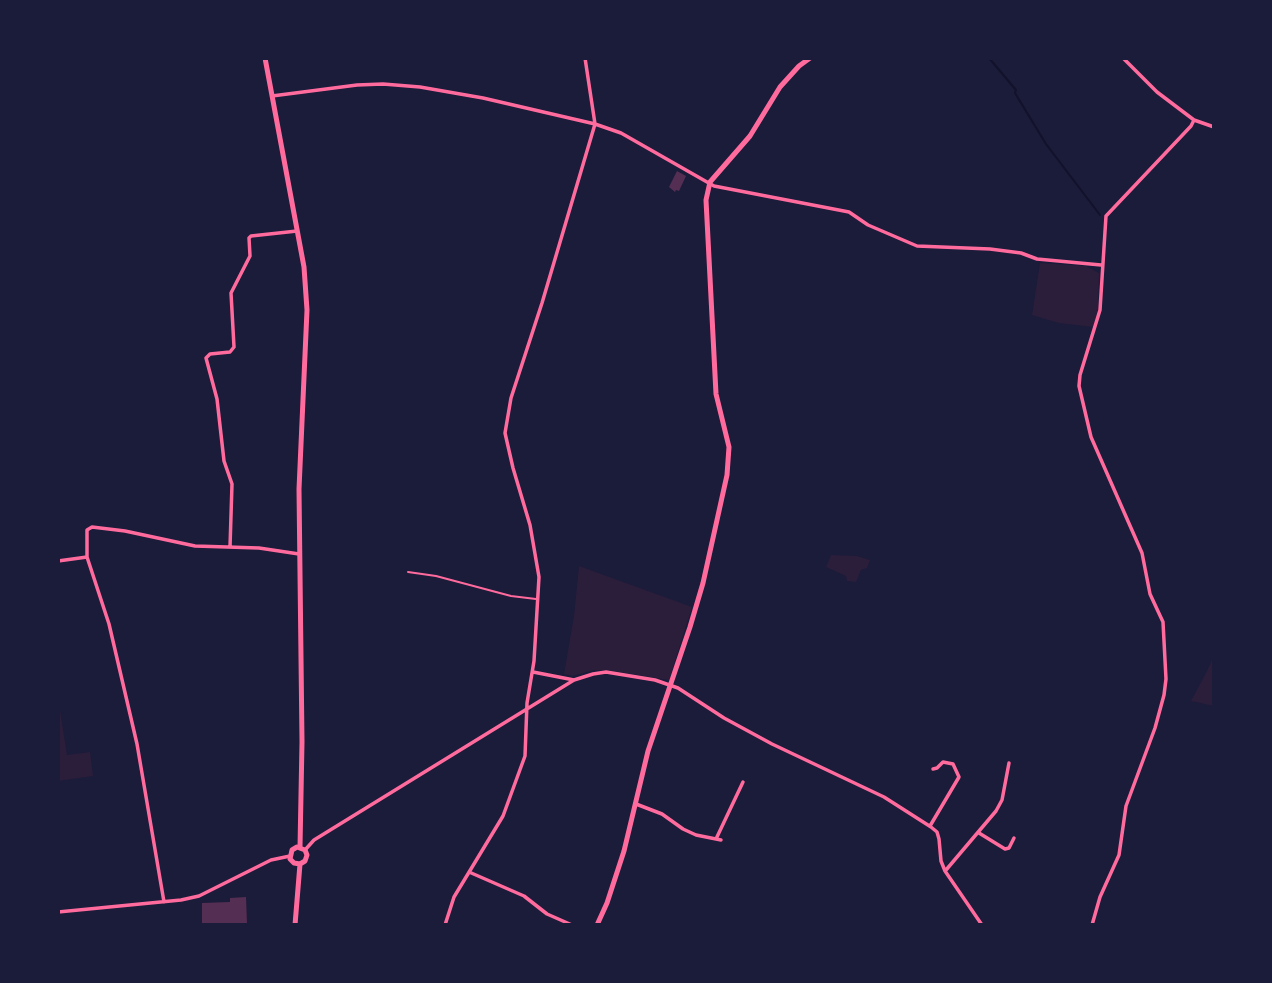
<!DOCTYPE html>
<html>
<head>
<meta charset="utf-8">
<style>
	body { margin:0 }
	#map { position:relative; width:1272px; height:983px; overflow:hidden; background:#1b1b3a; font-family:"Exo 2",sans-serif }
	canvas { display:block }
	.frame { position:absolute; inset:0; border:60px solid #1b1b3a; pointer-events:none }
</style>
</head>
<body>
<div id="map">
<canvas width="1272" height="983"></canvas>
<div class="frame"></div>
</div>
<script>
const context = document.querySelector('canvas').getContext('2d');
context.lineJoin = 'round';
function fillPath(path, color) { context.fillStyle = color; context.fill(path, 'evenodd'); }
const poly = rows => new Path2D(rows.map(r => 'M' + r).join(''));
function stroke(path, color, width, dash) { context.strokeStyle = color; context.lineWidth = width; context.lineCap = dash ? 'butt' : 'round'; context.setLineDash(dash || []); context.stroke(path); }
const green = poly([
	[1040,263,1086,266,1099,273,1098,309,1093,327,1059,323,1032,315],
	[831,555,857,556,870,560,867,568,861,570,856,582,847,581,846,576,826,567],
	[579,566,692,607,669,680,606,670,594,670,573,676,564,674,574,616],
	[1214,655,1214,706,1191,701,1207,671],
	[58,697,67,755,90,752,93,776,58,781]
]);
const stream = poly([
	[989,58,1016,90,1015,93,1046,144,1100,215]
]);
const building = poly([
	[677,171,686,176,679,191,676,190,675,192,669,187],
	[246,897,247,924,202,925,202,903,230,902,230,898]
]);
const service = poly([
	[408,572,436,576,511,596,536,599]
]);
const minor = poly([
	[1123,58,1157,92,1194,120,1214,127],
	[272,96,357,85,383,84,420,87,483,98,595,124,621,133,714,186,849,212,868,225,917,246,990,249,1021,253,1037,259,1101,265],
	[230,547,232,484,224,461,217,399,206,358,210,354,230,352,234,347,231,293,250,256,249,238,251,236,297,231],
	[58,561,87,557],
	[533,672,574,680],
	[636,804,662,814,683,829,696,835,721,840],
	[930,826,959,777,953,764,943,762,937,768,933,769],
	[979,833,1005,849,1009,848,1014,838],
	[716,839,743,782],
	[305,850,314,840,574,680,593,674,606,672,655,680,678,688,724,718,772,744,884,797,931,827,937,832,939,839,941,861,945,871,982,925],
	[946,870,996,811,1002,800,1009,763],
	[469,872,524,896,547,914,572,925],
	[164,902,137,744,109,624,87,557,87,530,92,527,125,531,195,546,259,548,299,554],
	[58,912,181,900,199,896,271,860,290,856],
	[445,925,454,897,503,816,525,756,527,703,534,661,539,577,530,525,513,468,505,433,511,398,542,303,595,124,585,58],
	[1092,925,1100,897,1119,855,1126,806,1155,728,1164,695,1166,679,1163,622,1150,594,1142,553,1091,437,1079,386,1080,375,1100,310,1106,216,1191,126,1194,120]
]);
const secondary = poly([
	[597,925,607,903,624,851,648,751,690,627,703,583,727,475,729,447,716,394,706,200,710,182,750,136,780,87,799,66,810,58]
]);
const primary = poly([
	[265,58,304,267,307,310,299,489,302,742,300,847],
	[295,925,300,864,305,861,307,855,305,850,297,847,292,850,290,859,294,863,300,864]
]);
fillPath(green, '#2a1e3b');
stroke(stream, '#12122b', 2);
fillPath(building, '#542f53');
stroke(service, '#ff6b9d', 2);
stroke(minor, '#ff6b9d', 3.5);
stroke(secondary, '#ff6b9d', 5);
stroke(primary, '#ff6b9d', 5);
</script>
</body>
</html>
